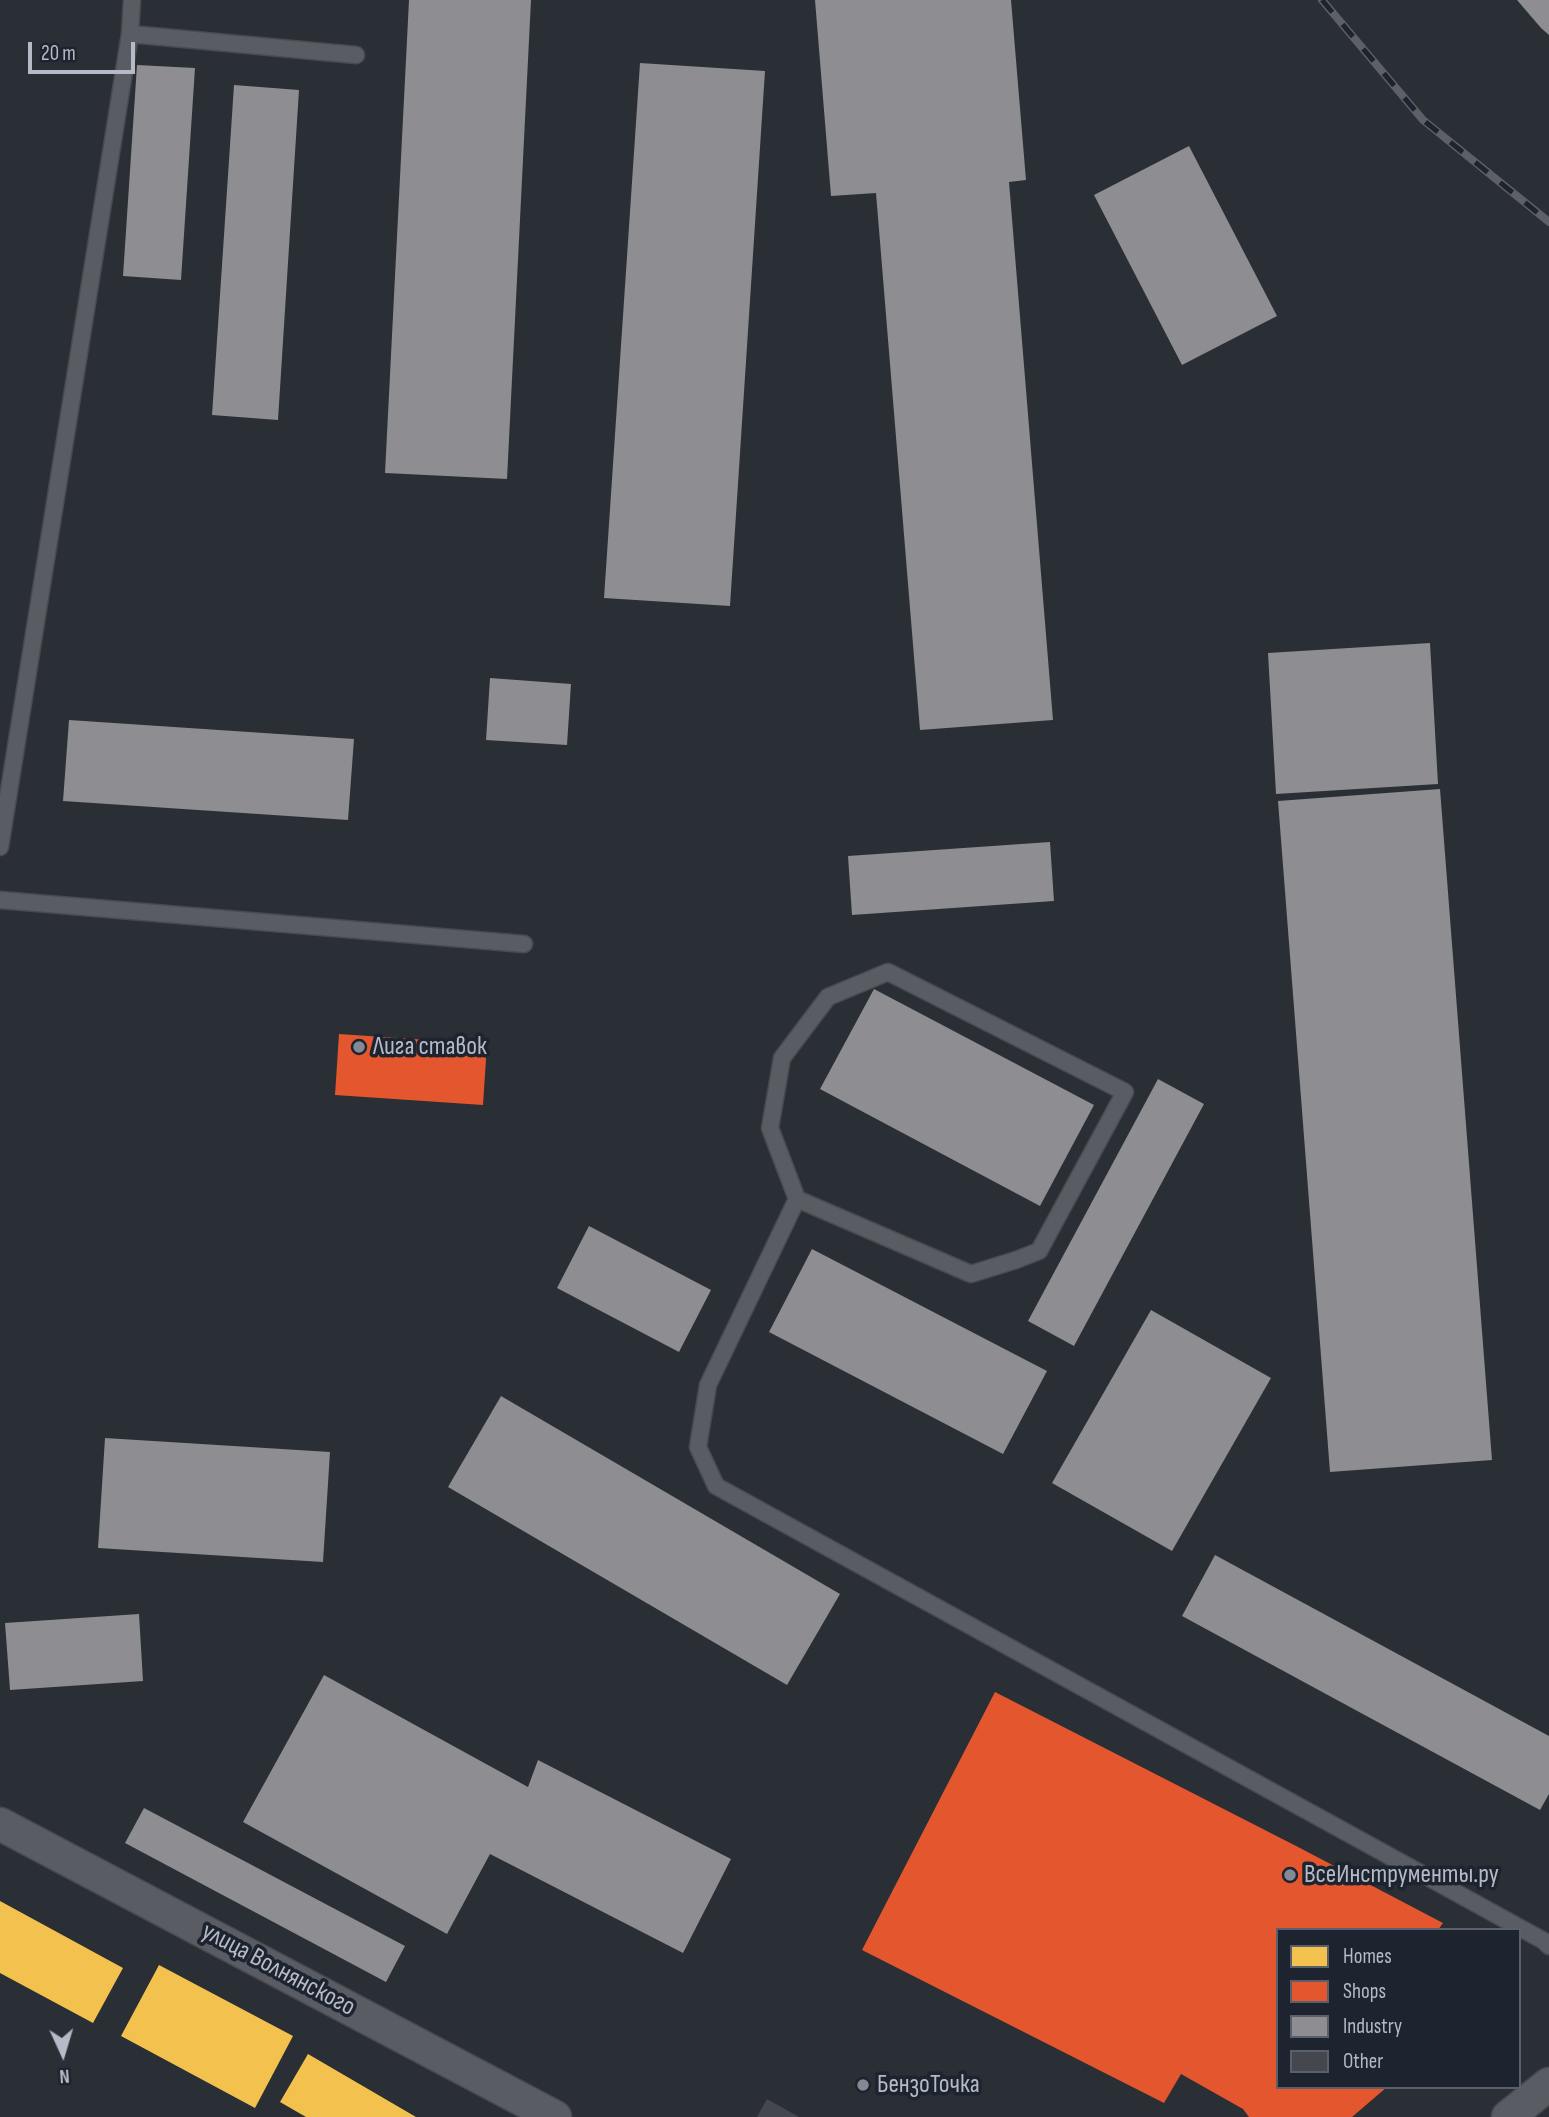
<!DOCTYPE html>
<html>
<head>
<meta charset="utf-8">
<style>
	body { margin:0 }
	#map { position:relative; width:1549px; height:2117px; overflow:hidden; background:#2a2e35; font-family:"Sofia Sans Condensed",sans-serif }
	canvas { display:block }
	.legend { position:absolute; left:1276px; top:1928px; width:245px; height:161px; box-sizing:border-box; background:#1d242f; border:2px solid #59606b; margin:0; padding:9px 12px; list-style:none; font-size:21px; color:#b4bac6 }
	.legend li { display:flex; align-items:center; gap:14px; height:35px }
	.legend b { width:35px; border:2px solid #59606b }
	.north { position:absolute; left:28px; top:2019px; width:70px; height:70px; -webkit-text-stroke:5px #1d242f; paint-order:stroke; rotate:176deg; font-size:19px; font-weight:700; line-height:28px; text-align:center; color:#b4bac6 }
	.north::after { content:''; display:block; margin:auto; width:24px; height:32px; background:#b4bac6; clip-path:polygon(50% 0,100% 100%,50% 72%,0 100%) }
	.scale { position:absolute; left:28px; top:42px; width:107px; height:32px; box-sizing:border-box; border:4px solid #b4bac6; border-top:0; padding-left:9px; font-size:21px; line-height:24px; white-space:nowrap; color:#b4bac6; -webkit-text-stroke:5px #1d242f; paint-order:stroke }
</style>
</head>
<body>
<div id="map">
<canvas width="1549" height="2117"></canvas>
<ul class="legend">
<li><b style="height:19px;background:#f2c14e"></b>Homes</li>
<li><b style="height:19px;background:#e4572e"></b>Shops</li>
<li><b style="height:19px;background:#8d8d92"></b>Industry</li>
<li><b style="height:19px;background:#44474d"></b>Other</li>
</ul>
<div class="north">N</div>
<div class="scale">20 m</div>
</div>
<script>
const context = document.querySelector('canvas').getContext('2d');
context.lineJoin = 'round';
function fillPath(path, color) { context.fillStyle = color; context.fill(path, 'evenodd'); }
const poly = rows => new Path2D(rows.map(r => 'M' + r).join(''));
function stroke(path, color, width, dash) { context.strokeStyle = color; context.lineWidth = width; context.lineCap = dash ? 'butt' : 'round'; context.setLineDash(dash || []); context.stroke(path); }
function label(font, color, halo, rows, align = 'center') {
  context.font = font + ' "Sofia Sans Condensed",sans-serif'; context.lineWidth = 7; context.setLineDash([]); context.textBaseline = 'middle'; context.strokeStyle = halo; context.fillStyle = color; for (const [text, x, y, turn = 0] of rows) {
    context.save(); context.translate(x, y); context.rotate((+turn || 0) * Math.PI / 180); context.textAlign = isNaN(turn) ? turn : align; if (halo) context.strokeText(text, 0, 0); context.fillText(text, 0, 0); context.restore();
  }
}
const homes = poly([
	[0,1901,123,1968,93,2023,0,1973],
	[159,1965,293,2036,255,2108,121,2036],
	[308,2054,416,2117,306,2117,280,2102]
]);
const shops = poly([
	[339,1034,487,1044,483,1105,335,1095],
	[995,1692,1300,1848,1443,1923,1438,1930,1278,1930,1278,2087,1387,2087,1352,2117,1249,2117,1243,2109,1181,2074,1164,2103,862,1950]
]);
const industry = poly([
	[409,0,531,0,507,479,385,473],
	[815,0,1011,0,1026,180,1009,182,1053,720,920,730,876,193,831,196],
	[1517,0,1549,0,1549,35,1541,28],
	[640,63,765,71,730,606,604,598],
	[137,65,195,68,181,280,123,276],
	[234,85,299,90,278,420,212,415],
	[1189,146,1277,316,1182,365,1094,195],
	[1430,643,1438,784,1276,794,1268,653],
	[490,678,571,684,567,745,486,740],
	[69,720,354,739,348,820,63,801],
	[1440,789,1492,1460,1330,1472,1278,801],
	[1050,842,1054,901,852,915,848,856],
	[874,989,1094,1105,1040,1206,820,1089],
	[1158,1079,1204,1104,1074,1346,1028,1321],
	[589,1226,711,1290,679,1352,557,1288],
	[812,1249,1047,1371,1003,1454,769,1332],
	[1151,1310,1271,1378,1172,1551,1052,1483],
	[501,1396,840,1594,787,1685,448,1487],
	[105,1438,330,1452,323,1562,98,1548],
	[1215,1555,1549,1736,1549,1794,1540,1810,1182,1616],
	[139,1614,143,1681,10,1690,5,1623],
	[324,1675,528,1787,538,1760,731,1859,683,1953,490,1854,447,1934,243,1822],
	[144,1808,405,1946,386,1982,125,1843]
]);
const building = poly([
	[767,2099,799,2117,757,2117]
]);
const service = poly([
	[132,0,130,34,356,55],
	[0,847,130,34],
	[0,900,524,944],
	[797,1199,971,1274,1016,1260,1039,1251,1125,1092,888,972,828,997,782,1058,770,1128,797,1199,708,1385,698,1447,716,1486,1544,1941,1549,1946]
]);
const minor = poly([
	[0,1824,555,2117],
	[1508,2117,1549,2084]
]);
const rail = poly([
	[1322,0,1423,120,1549,222]
]);
const markers = [
	[359,1047,7,"#848993"],
	[1290,1875,7,"#848993"],
	[863,2085,7,"#848993"]
];
const poiNames = [
	["Лига ставок",373,1047],
	["ВсеИнструменты.ру",1304,1875],
	["БензоТочка",877,2085]
];
const streetNames = [
	["улица Волнянского",278,1970,28]
];
fillPath(homes, '#f2c14e');
fillPath(shops, '#e4572e');
fillPath(industry, '#8d8d92');
fillPath(building, '#44474d');
stroke(service, '#484a50', 19);
stroke(minor, '#484a50', 35);
stroke(service, '#595c63', 16);
stroke(minor, '#595c63', 32);
stroke(rail, '#5d6067', 8);
stroke(rail, '#1d242f', 5, [16]);
for (const [x, y, r, color] of markers) { const dot = new Path2D(); dot.arc(x, y, r, 0, 2 * Math.PI); context.fillStyle = color; context.fill(dot); stroke(dot, '#1d242f', 2.5); }
label('26px', '#b4bac6', '#1d242f', poiNames, 'left');
label('26px', '#b4bac6', '#1d242f', streetNames);
</script>
</body>
</html>
